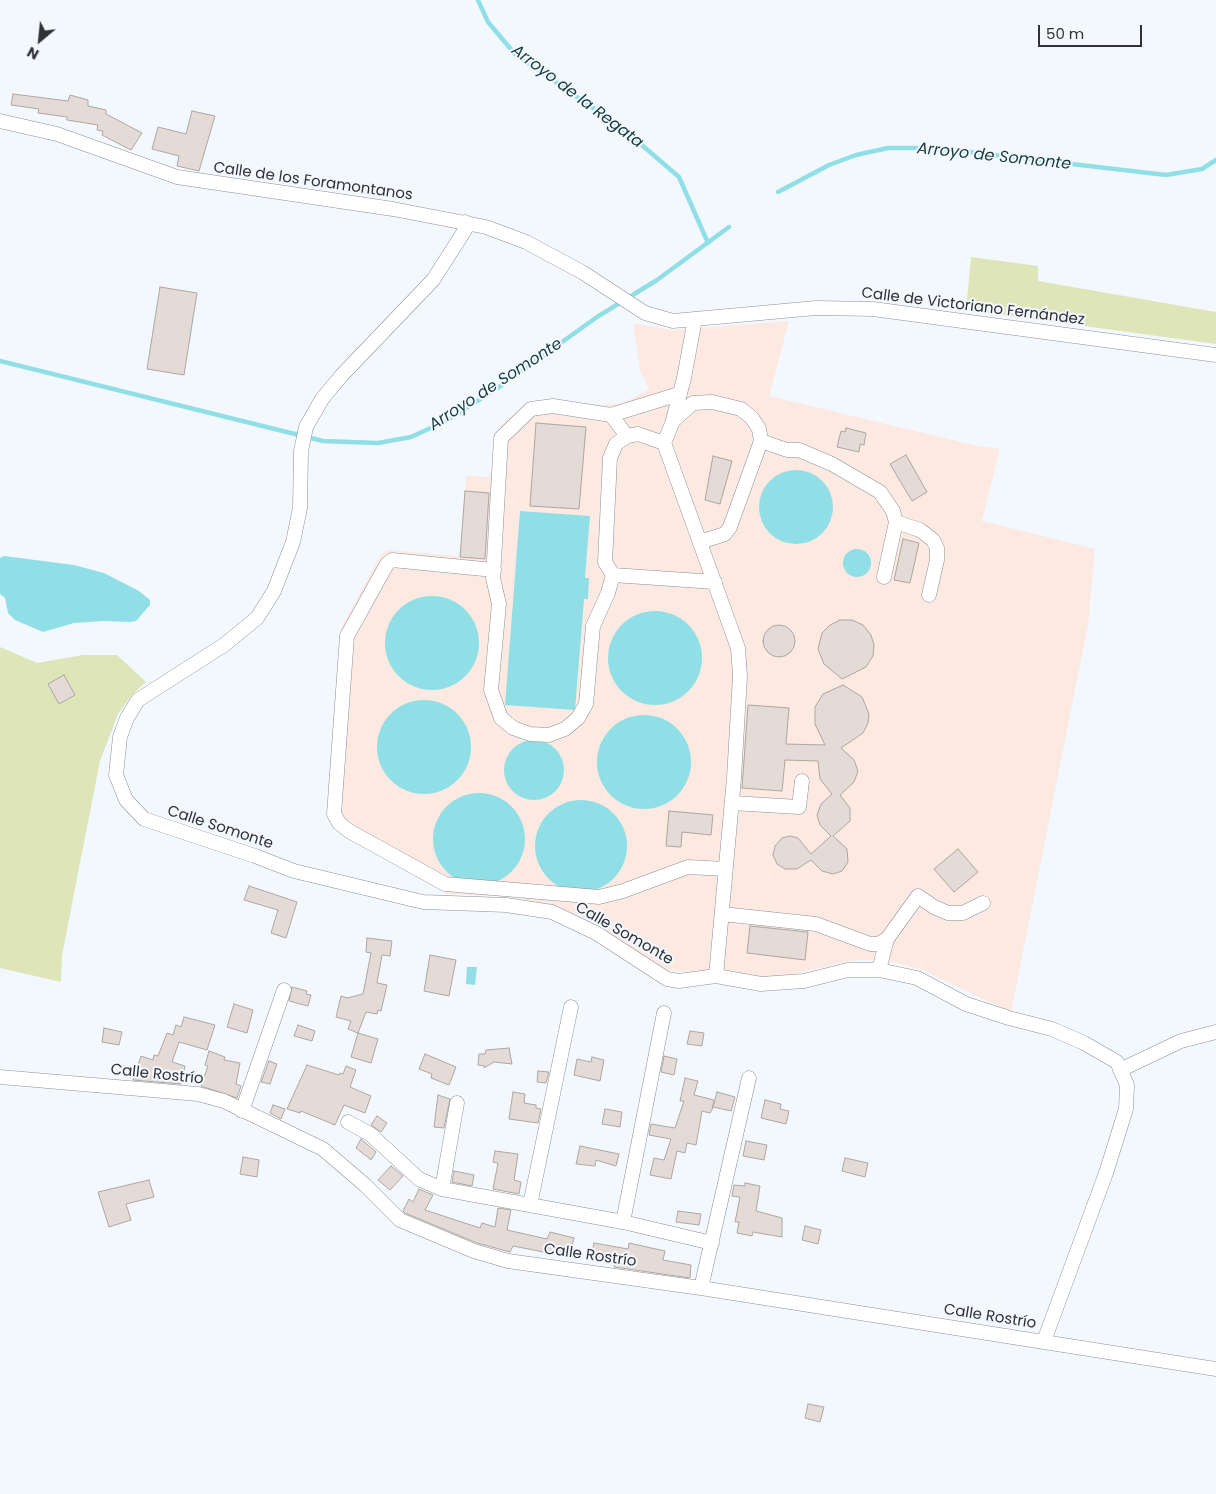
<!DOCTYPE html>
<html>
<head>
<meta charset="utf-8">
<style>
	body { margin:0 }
	#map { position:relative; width:1216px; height:1494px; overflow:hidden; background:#f3f8fe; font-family:Poppins,sans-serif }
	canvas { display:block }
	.north { position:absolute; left:15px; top:15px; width:50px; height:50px; -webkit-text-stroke:4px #f3f8fe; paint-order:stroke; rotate:208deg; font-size:14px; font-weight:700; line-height:20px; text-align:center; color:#2f3134 }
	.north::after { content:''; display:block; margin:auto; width:18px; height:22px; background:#2f3134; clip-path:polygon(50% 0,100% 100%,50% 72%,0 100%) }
	.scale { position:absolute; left:1038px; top:25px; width:104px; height:22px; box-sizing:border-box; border:2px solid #2f3134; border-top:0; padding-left:6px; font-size:15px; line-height:18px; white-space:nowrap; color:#2f3134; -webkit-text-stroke:4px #f3f8fe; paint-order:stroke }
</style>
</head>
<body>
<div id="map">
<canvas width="1216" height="1494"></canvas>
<div class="north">N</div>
<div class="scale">50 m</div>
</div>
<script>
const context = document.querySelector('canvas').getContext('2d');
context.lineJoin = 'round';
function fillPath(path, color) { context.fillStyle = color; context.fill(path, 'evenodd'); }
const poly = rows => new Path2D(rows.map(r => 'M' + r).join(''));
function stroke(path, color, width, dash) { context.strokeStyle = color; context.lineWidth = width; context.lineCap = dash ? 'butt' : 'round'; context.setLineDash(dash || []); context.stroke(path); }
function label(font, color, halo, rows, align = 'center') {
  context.font = font + ' Poppins,sans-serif'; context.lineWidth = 4; context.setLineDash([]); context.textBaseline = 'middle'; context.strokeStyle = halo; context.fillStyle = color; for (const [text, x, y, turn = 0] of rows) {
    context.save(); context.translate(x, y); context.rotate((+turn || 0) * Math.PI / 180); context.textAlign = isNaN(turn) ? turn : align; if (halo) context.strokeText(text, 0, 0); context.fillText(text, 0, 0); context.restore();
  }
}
const industrial = poly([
	[789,321,769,396,978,446,1000,449,982,521,1095,549,1088,625,1011,1012,920,969,884,960,859,960,840,963,786,976,757,977,665,970,641,956,595,922,552,905,512,897,447,894,336,828,328,802,341,628,381,554,388,550,460,556,466,476,488,477,493,473,496,434,502,424,527,403,538,400,601,405,623,403,649,389,640,370,633,323,672,330]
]);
const green = poly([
	[971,257,1038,266,1038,281,1216,312,1216,344,966,310],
	[0,647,37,663,83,655,117,655,146,682,131,696,118,714,100,761,62,955,61,982,0,968]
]);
const water = poly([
	'759 507a37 37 0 1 1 74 0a37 37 0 1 1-74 0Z',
	[520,511,590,516,585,578,589,578,588,599,584,599,575,710,505,705],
	'843 563a14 14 0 1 1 28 0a14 14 0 1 1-28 0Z',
	[4,556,74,565,104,573,139,591,150,600,150,605,136,621,131,622,103,621,74,623,43,632,15,620,8,613,5,598,0,594,0,558],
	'385 643a47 47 0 1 1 94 0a47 47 0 1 1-94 0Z',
	'608 658a47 47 0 1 1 94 0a47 47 0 1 1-94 0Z',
	'377 747a47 47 0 1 1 94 0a47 47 0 1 1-94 0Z',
	'597 762a47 47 0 1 1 94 0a47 47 0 1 1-94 0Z',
	'504 770a30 30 0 1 1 60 0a30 30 0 1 1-60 0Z',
	'433 839a46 46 0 1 1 92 0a46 46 0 1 1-92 0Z',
	'535 846a46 46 0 1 1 92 0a46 46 0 1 1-92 0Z',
	[467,967,477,967,475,985,466,984]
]);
const stream = poly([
	[478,0,488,22,515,54,622,128,679,177,708,243],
	[778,192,829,165,856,155,888,148,935,148,1166,175,1202,169,1216,160],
	[0,361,323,441,378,443,411,437,446,421,502,385,597,317,657,280,729,227]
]);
const building = poly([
	[13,94,68,101,70,95,88,100,88,106,106,110,106,114,142,133,131,150,102,135,103,131,97,130,98,125,67,120,67,117,38,113,39,109,11,105,13,94],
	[192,111,215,116,199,171,177,166,179,156,152,149,158,127,186,134,192,111],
	[160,287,197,293,184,375,147,369,160,287],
	[536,423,586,427,579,509,530,506,536,423],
	[846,428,866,433,864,445,860,444,859,452,837,447,841,431,845,432,846,428],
	[906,455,927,492,912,501,890,464,906,455],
	[713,456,732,461,720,504,705,500,713,456],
	[465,491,489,493,485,559,460,557,465,491],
	[903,539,919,543,910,583,894,580,903,539],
	[840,620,852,620,863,625,871,635,874,645,873,656,866,667,842,679,824,664,818,649,822,633,830,625,840,620],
	'763 641a16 16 0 1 1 32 0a16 16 0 1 1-32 0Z',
	[64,675,75,695,59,704,48,684,64,675],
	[843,685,862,697,869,714,868,723,863,733,841,748,854,760,858,771,854,782,840,795,850,808,850,821,833,836,847,849,848,862,842,871,833,874,822,871,811,860,797,869,785,869,777,864,773,855,775,846,782,838,790,836,798,838,811,854,831,836,820,825,817,815,821,804,832,794,820,779,818,761,785,760,782,791,742,788,748,705,789,708,786,744,825,745,815,724,815,707,823,694,843,685],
	[669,811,713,815,711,835,682,832,681,847,666,846,669,811],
	[958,849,978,872,954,892,934,869,958,849],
	[249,886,297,902,286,938,271,933,278,910,244,900,249,886],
	[750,926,808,932,805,960,747,953,750,926],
	[367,938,392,941,390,956,382,955,377,983,387,985,381,1011,378,1010,377,1014,366,1012,358,1033,348,1029,351,1021,336,1017,341,996,347,998,363,994,371,953,366,952,367,938],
	[430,955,456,960,449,996,424,991,430,955],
	[292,987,307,991,306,994,311,995,308,1006,289,1001,292,987],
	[234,1004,253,1010,247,1033,227,1027,234,1004],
	[184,1017,215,1025,207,1050,179,1042,172,1062,185,1066,181,1084,133,1080,141,1056,153,1060,154,1055,158,1056,167,1033,173,1035,176,1025,181,1027,184,1017],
	[298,1025,315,1031,312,1041,294,1036,298,1025],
	[104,1028,122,1032,119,1045,102,1042,104,1028],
	[690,1031,704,1033,702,1046,687,1044,690,1031],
	[358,1033,378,1039,371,1063,351,1057,358,1033],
	[509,1048,512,1064,494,1062,484,1068,485,1066,478,1065,479,1054,485,1054,486,1050,509,1048],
	[209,1051,225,1057,224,1060,240,1063,236,1084,241,1086,237,1098,201,1086,208,1066,205,1065,209,1051],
	[425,1054,456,1067,449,1085,431,1078,432,1074,419,1069,425,1054],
	[664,1056,677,1059,674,1075,661,1072,664,1056],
	[592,1057,604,1060,600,1081,574,1075,577,1059,591,1062,592,1057],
	[269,1061,277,1064,270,1084,261,1082,269,1061],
	[307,1065,339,1075,340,1073,343,1074,346,1066,356,1070,350,1087,371,1096,365,1113,344,1105,335,1125,301,1111,300,1113,287,1109,307,1065],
	[538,1071,549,1072,546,1083,537,1082,538,1071],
	[685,1078,698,1081,694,1095,714,1100,712,1110,710,1113,702,1111,696,1145,687,1143,685,1153,677,1151,671,1179,650,1175,654,1158,664,1160,671,1139,649,1135,651,1124,675,1128,684,1101,680,1101,685,1078],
	[513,1092,525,1094,524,1103,536,1105,536,1108,541,1109,538,1123,509,1119,513,1092],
	[717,1092,735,1097,731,1111,713,1107,717,1092],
	[438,1095,450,1099,444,1128,434,1127,438,1095],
	[765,1100,781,1104,780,1109,789,1111,786,1124,761,1118,765,1100],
	[273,1105,285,1109,281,1119,270,1113,273,1105],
	[605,1109,622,1112,620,1127,602,1124,605,1109],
	[377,1116,387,1123,381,1132,371,1125,377,1116],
	[361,1139,376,1152,371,1160,356,1148,361,1139],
	[746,1141,767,1145,764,1160,743,1156,746,1141],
	[580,1146,619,1154,616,1166,596,1160,595,1166,576,1164,580,1146],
	[495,1151,518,1154,514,1180,521,1182,519,1194,493,1189,498,1163,493,1162,495,1151],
	[243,1157,259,1160,257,1177,240,1174,243,1157],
	[845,1158,868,1163,865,1177,842,1171,845,1158],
	[391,1166,403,1176,390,1190,378,1180,391,1166],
	[454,1171,474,1175,472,1186,452,1182,454,1171],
	[149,1180,154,1197,126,1204,131,1220,109,1227,98,1192,149,1180],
	[745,1183,760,1186,756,1211,782,1218,782,1237,753,1232,752,1236,737,1233,739,1222,735,1222,740,1197,732,1196,734,1185,745,1186,745,1183],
	[419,1189,433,1195,425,1210,480,1228,482,1223,495,1227,498,1208,511,1210,507,1230,547,1239,550,1232,574,1238,569,1257,513,1246,510,1252,477,1243,405,1213,403,1211,409,1199,413,1202,419,1189],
	[678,1211,701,1214,699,1225,676,1222,678,1211],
	[805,1226,821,1230,818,1244,802,1240,805,1226],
	[594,1243,628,1249,629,1243,665,1251,663,1260,691,1265,690,1278,614,1267,615,1261,591,1257,594,1243],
	[808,1404,824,1407,820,1422,805,1418,808,1404]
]);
const street = poly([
	[0,121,57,134,177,177,393,209,486,227,526,242,582,272,645,313,673,321,816,308,873,309,1216,355],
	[465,222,465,230,433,280,342,375,322,399,306,427,301,451,300,508,293,542,274,591,257,618,224,645,138,700,127,718,120,737,116,775,126,800,144,819,255,856,294,871,423,902,506,905,552,912,596,933,667,979,679,981,716,976,761,984,804,981,848,970,879,970,917,978,966,1004,1009,1018,1052,1029,1084,1043,1117,1062,1127,1085,1126,1109,1106,1173,1044,1341],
	[611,415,679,394],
	[673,420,684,378,695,319],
	[627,436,611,415,553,406,531,409,501,438,493,578,499,604,491,690,501,718,513,728,530,734,549,735,565,729,578,718,586,704,593,626,608,593,613,575,605,562,610,458,616,444,627,436,638,434,664,443,738,648,740,676,734,778,716,976],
	[761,441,787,450,799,450,832,464,880,492,893,511,896,522,884,577],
	[664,443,673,421,693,403,712,402,741,409,752,418,759,429,761,441,730,527,725,534,700,542],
	[896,522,920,530,933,540,937,548,937,560,929,595],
	[494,570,392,560,387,564,347,636,334,814,339,823,349,831,445,884,599,897,623,891,688,867,725,869],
	[613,575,715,582],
	[732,803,799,807,802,781],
	[722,914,816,924,870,944,878,944,887,939,918,896,934,907,948,913,963,913,983,903],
	[879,970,887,939],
	[1120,1070,1181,1041,1216,1032],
	[0,1077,198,1094,224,1101,323,1149,365,1185,400,1220,474,1251,508,1261,701,1288,1216,1369],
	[242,1111,284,990],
	[348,1122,370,1134,419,1179,442,1189,623,1222,712,1243],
	[442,1189,457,1103],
	[530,1205,571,1007],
	[623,1222,664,1013],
	[701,1288,749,1078]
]);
const streetNames = [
	["Calle de los Foramontanos",313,182,8],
	["Calle de Victoriano Fernández",973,307,7],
	["Calle Somonte",220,828,18],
	["Calle Somonte",624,934,30],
	["Calle Rostrío",157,1075,6],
	["Calle Rostrío",590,1256,8],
	["Calle Rostrío",990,1317,9]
];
const waterNames = [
	["Arroyo de la Regata",577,97,37],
	["Arroyo de Somonte",994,157,6],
	["Arroyo de Somonte",496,385,-33]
];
fillPath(industrial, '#fce9e1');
fillPath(green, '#dee5b9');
fillPath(water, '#91dfe6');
stroke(stream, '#91dfe6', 4.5);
fillPath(building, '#e4dbd6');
stroke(building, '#aea6a1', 1);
stroke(street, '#8b9097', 15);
stroke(street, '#fff', 14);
label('15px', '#2f3134', '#f3f8fe', streetNames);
label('italic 16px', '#153b3e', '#f3f8fe', waterNames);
</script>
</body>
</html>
